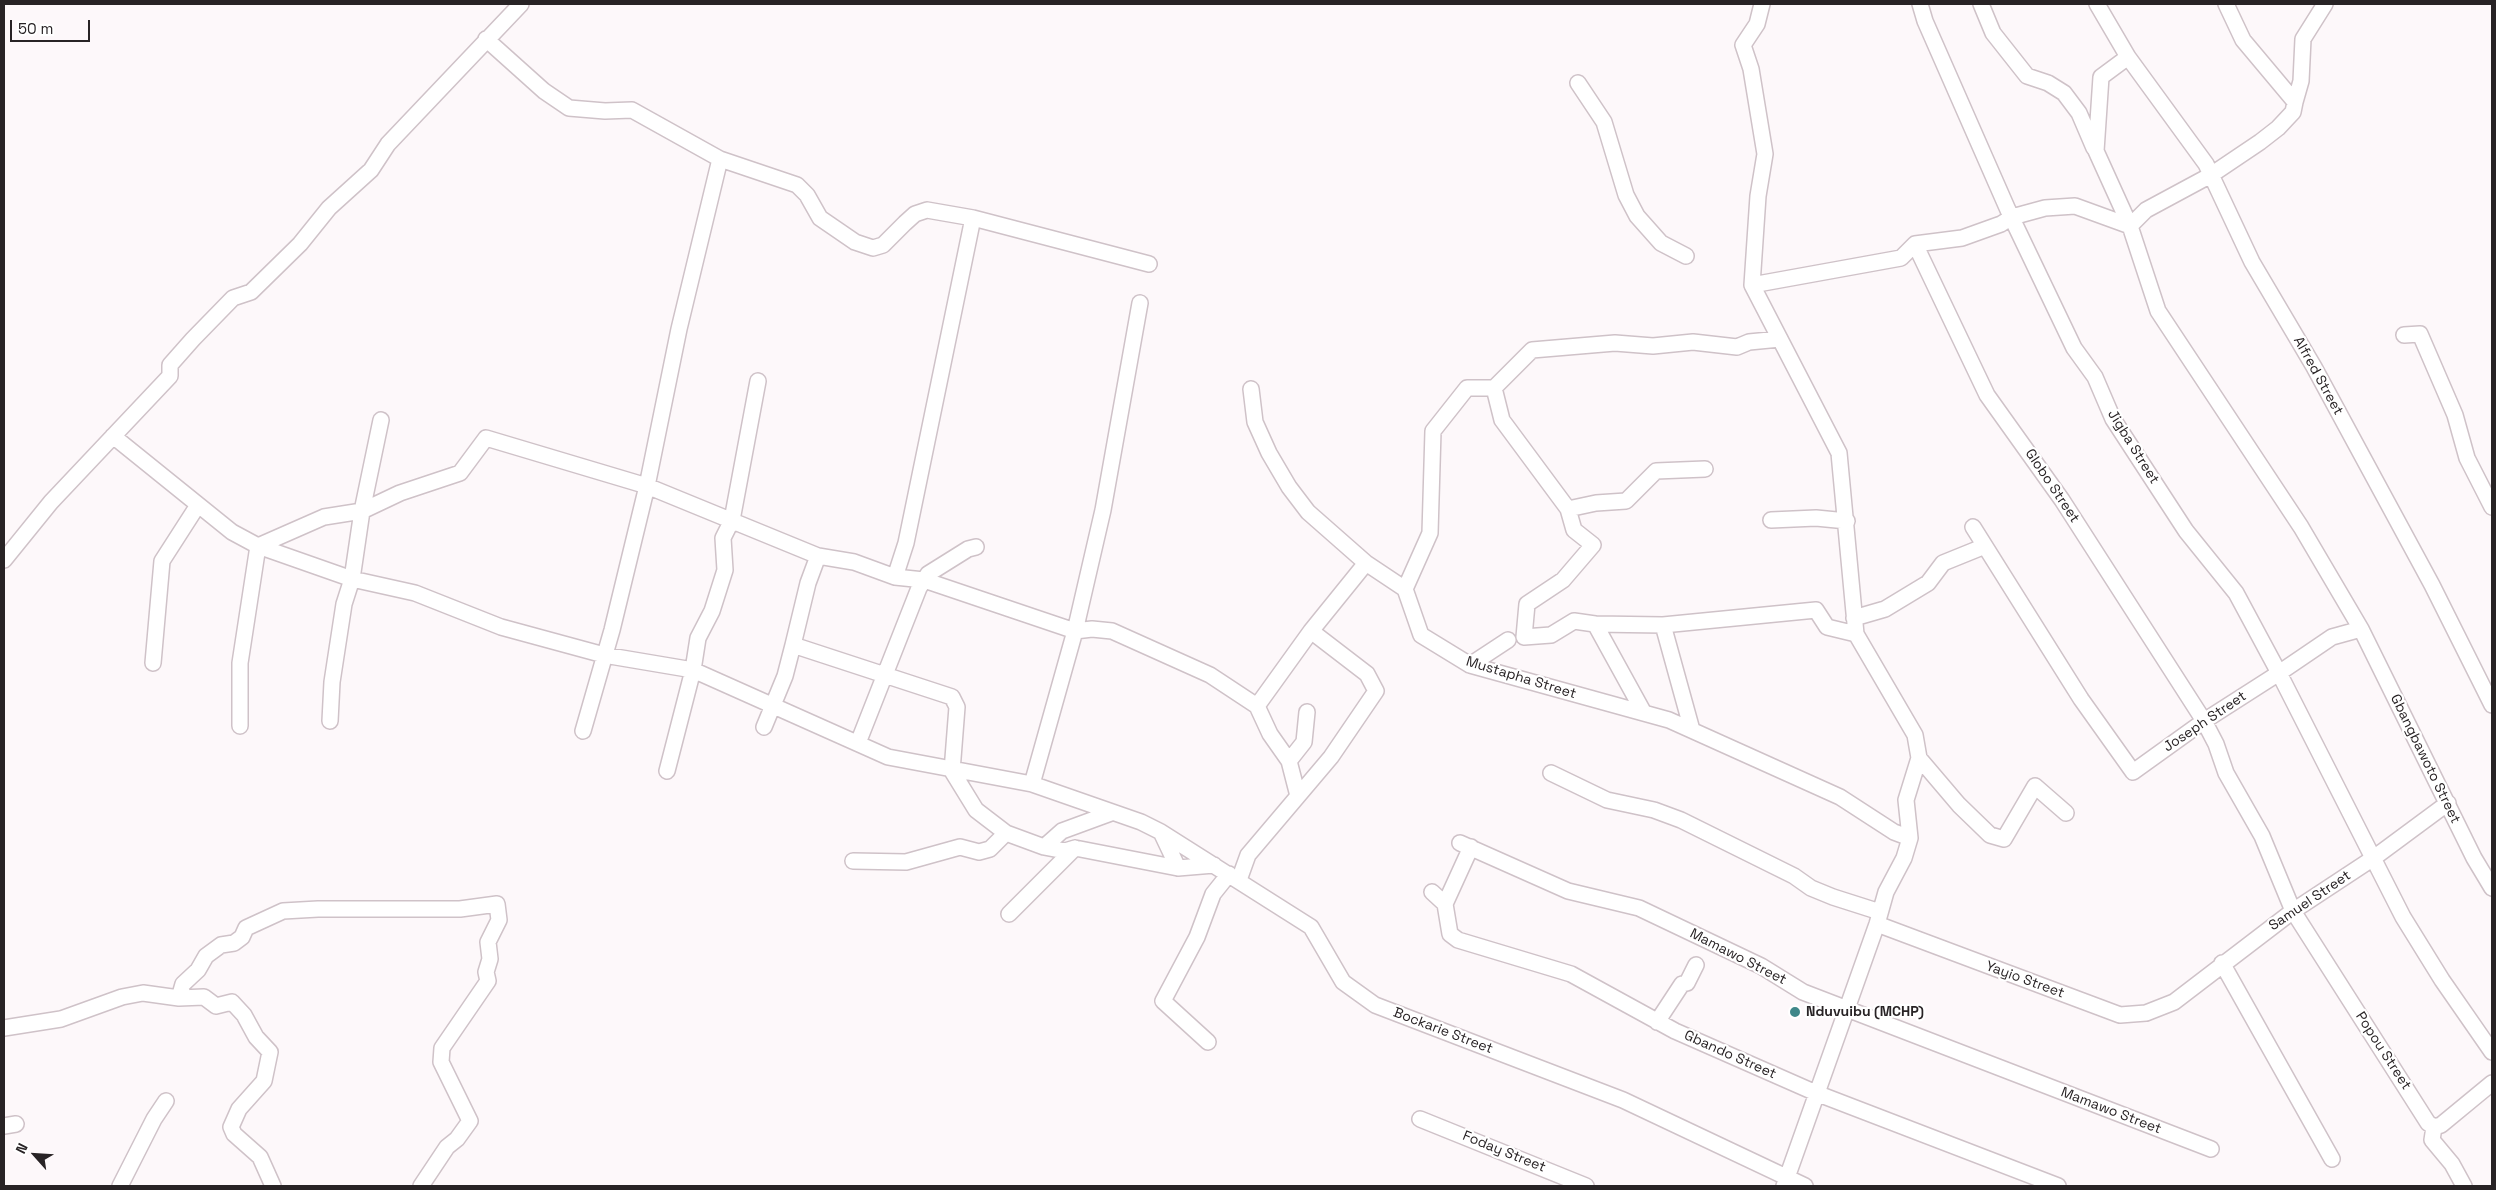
<!DOCTYPE html>
<html>
<head>
<meta charset="utf-8">
<style>
	body { margin:0 }
	#map { position:relative; width:2496px; height:1190px; overflow:hidden; background:#fdf8fa; font-family:"Space Grotesk",sans-serif }
	canvas { display:block }
	.frame { position:absolute; inset:0; border:5px solid #282325; pointer-events:none }
	.north { position:absolute; left:10px; top:1130px; width:50px; height:50px; -webkit-text-stroke:4px #fff; paint-order:stroke; rotate:296deg; font-size:14px; font-weight:700; line-height:20px; text-align:center; color:#282325 }
	.north::after { content:''; display:block; margin:auto; width:18px; height:22px; background:#282325; clip-path:polygon(50% 0,100% 100%,50% 72%,0 100%) }
	.scale { position:absolute; left:10px; top:20px; width:80px; height:22px; box-sizing:border-box; border:2px solid #282325; border-top:0; padding-left:6px; font-size:15px; line-height:18px; white-space:nowrap; color:#282325; -webkit-text-stroke:4px #fff; paint-order:stroke }
</style>
</head>
<body>
<div id="map">
<canvas width="2496" height="1190"></canvas>
<div class="frame"></div>
<div class="north">N</div>
<div class="scale">50 m</div>
</div>
<script>
const context = document.querySelector('canvas').getContext('2d');
context.lineJoin = 'round';
const poly = rows => new Path2D(rows.map(r => 'M' + r).join(''));
function stroke(path, color, width, dash) { context.strokeStyle = color; context.lineWidth = width; context.lineCap = dash ? 'butt' : 'round'; context.setLineDash(dash || []); context.stroke(path); }
function label(font, color, halo, rows, align = 'center') {
  context.font = font + ' "Space Grotesk",sans-serif'; context.lineWidth = 4.5; context.setLineDash([]); context.textBaseline = 'middle'; context.strokeStyle = halo; context.fillStyle = color; for (const [text, x, y, turn = 0] of rows) {
    context.save(); context.translate(x, y); context.rotate((+turn || 0) * Math.PI / 180); context.textAlign = isNaN(turn) ? turn : align; if (halo) context.strokeText(text, 0, 0); context.fillText(text, 0, 0); context.restore();
  }
}
const minor = poly([
	[1920,4,1925,21,2008,210,2074,348,2095,377,2113,419,2186,531,2236,593,2279,673,2204,721,2133,772,2081,699,1973,527],
	[1981,4,1993,33,2027,76,2048,83,2064,93,2079,113,2094,148],
	[2097,4,2128,57,2101,77,2096,151,2130,226,2158,311,2301,527,2361,629,2332,637,2279,673,2403,917,2442,980,2492,1052],
	[486,39,544,91,569,108,605,111,632,110,720,159,797,185,807,195,820,218,855,242,873,248,883,245,905,223,915,214,927,210,973,218,1149,264],
	[2128,57,2206,164,2252,262,2314,367,2432,585,2492,705],
	[1578,83,1604,122,1626,195,1637,216,1661,243,1686,256],
	[2295,102,2301,81,2303,39,2325,4],
	[2130,226,2146,210,2211,175,2260,142,2278,128,2293,112,2295,102,2243,40,2226,4],
	[1915,244,1987,395,2062,500,2204,721,2216,744,2226,773,2262,836,2293,911,2428,1123,2434,1127,2441,1125,2492,1083],
	[1752,285,1758,196,1765,154,1751,69,1743,45,1757,24,1762,4],
	[1140,303,1103,510,1075,631,1092,629,1112,631,1210,675,1257,706,1270,734,1289,761,1298,796,1248,855,1239,880],
	[2404,335,2420,334,2455,415,2467,458,2492,507],
	[1494,388,1502,420,1568,509,1574,530,1593,545,1563,580,1527,604,1524,637,1551,635,1574,621,1595,624,1644,713],
	[1251,389,1255,422,1269,453,1289,487,1308,512,1366,563,1405,589,1421,635,1470,665,1669,720,1840,797,1894,832,1910,838],
	[113,436,232,532,258,546,352,579,415,593,501,627,604,655,693,670,888,757,1032,784,1141,822,1161,832],
	[1568,509,1596,503,1626,501,1656,471,1705,469],
	[1771,520,1816,518,1847,521],
	[4,560,51,502,170,376,170,365,193,339,233,298,251,292,300,244,329,208,371,170,388,144,521,4],
	[895,577,924,580,1075,631,1032,784],
	[1405,589,1430,533,1433,431,1467,388,1494,388,1532,350,1615,343,1653,346,1693,342,1737,347,1749,342,1780,339],
	[1854,618,1885,609,1928,583,1943,563,1985,546],
	[1595,624,1663,625,1816,610,1827,627,1856,634],
	[1663,625,1692,730],
	[2361,629,2474,858,2492,888],
	[793,645,808,583,818,556,854,562,895,577,906,543,973,218],
	[153,663,162,561,198,505],
	[1470,665,1508,640],
	[1257,706,1311,631,1366,563],
	[330,721,332,682,344,604,352,579,362,511,381,420],
	[240,726,240,663,258,546,324,517,362,511,400,493,460,473,486,438,647,486,818,556],
	[764,727,785,676,793,645,952,697,957,707,952,771,976,810,1006,833],
	[583,731,612,630,647,486,679,329,720,159],
	[858,743,919,588,928,574,968,549,976,547],
	[1919,758,1959,805,1990,835,2004,839,2035,786,2066,813],
	[1289,761,1304,742,1307,712],
	[667,771,693,670,698,638,712,611,725,570,723,538,732,520,758,381],
	[1551,773,1607,800,1654,810,1681,820,1794,876,1811,888,1833,897,1880,912],
	[1298,796,1331,757,1376,691,1367,674,1311,631],
	[1460,843,1568,891,1639,908,1761,966,1803,992,2211,1149],
	[1044,847,1062,831,1111,813],
	[853,861,906,862,960,847,979,852,990,849,1006,833,1044,847,1065,851,1075,848,1178,868,1214,865],
	[1178,868,1161,832,1311,927,1343,982,1375,1005,1623,1100,1805,1186],
	[1432,892,1445,904,1450,934,1458,940,1571,974,1675,1031,1816,1093,2058,1186],
	[1445,904,1471,847],
	[1009,914,1075,848],
	[1877,924,2120,1015,2146,1013,2174,1002,2293,911,2375,857,2448,803],
	[2222,963,2332,1159],
	[179,998,204,997,216,1006,232,1002,244,1015,256,1037,270,1052,264,1081,239,1109,231,1127,234,1134,260,1157,273,1186],
	[1657,1022,1682,984,1687,983,1696,965],
	[4,1028,61,1019,122,997,143,993,179,998,183,984,198,970,206,956,221,945,234,943,242,937,246,928,283,911,318,909,460,909,497,904,499,920,488,942,490,959,486,972,488,981,442,1048,441,1062,470,1121,457,1139,447,1147,421,1186],
	[1208,1042,1163,1001,1197,937,1213,894,1229,874],
	[1420,1119,1586,1186],
	[4,1126,16,1124],
	[2434,1127,2432,1140,2452,1164,2464,1186],
	[120,1186,154,1119,166,1101],
	[1784,1186,1877,924,1886,892,1904,858,1910,838,1906,800,1919,758,1915,735,1856,634,1839,453,1752,285,1901,258,1915,244,1962,238,2001,224,2012,217,2045,208,2075,206,2130,226]
]);
const markers = [
	[1795,1012,6,"#3f8789"]
];
const streetNames = [
	["Alfred Street",2318,376,61],
	["Jigba Street",2133,447,58],
	["Globo Street",2052,486,56],
	["Mustapha Street",1521,678,17],
	["Joseph Street",2205,722,-34],
	["Gbangbawoto Street",2425,759,64],
	["Samuel Street",2310,901,-34],
	["Mamawo Street",1738,957,27],
	["Yayio Street",2025,980,20],
	["Bockarie Street",1443,1031,21],
	["Popou Street",2383,1051,57],
	["Gbando Street",1730,1055,24],
	["Mamawo Street",2111,1111,21],
	["Foday Street",1504,1152,22]
];
const poiNames = [
	["Nduvuibu (MCHP)",1806,1012]
];
stroke(minor, '#cfc2c8', 18);
stroke(minor, '#fff', 15);
for (const [x, y, r, color] of markers) { const dot = new Path2D(); dot.arc(x, y, r, 0, 2 * Math.PI); context.fillStyle = color; context.fill(dot); stroke(dot, '#fff', 2); }
label('14px', '#282325', '#fff', streetNames);
label('bold 14px', '#282325', '#fff', poiNames, 'left');
</script>
</body>
</html>
